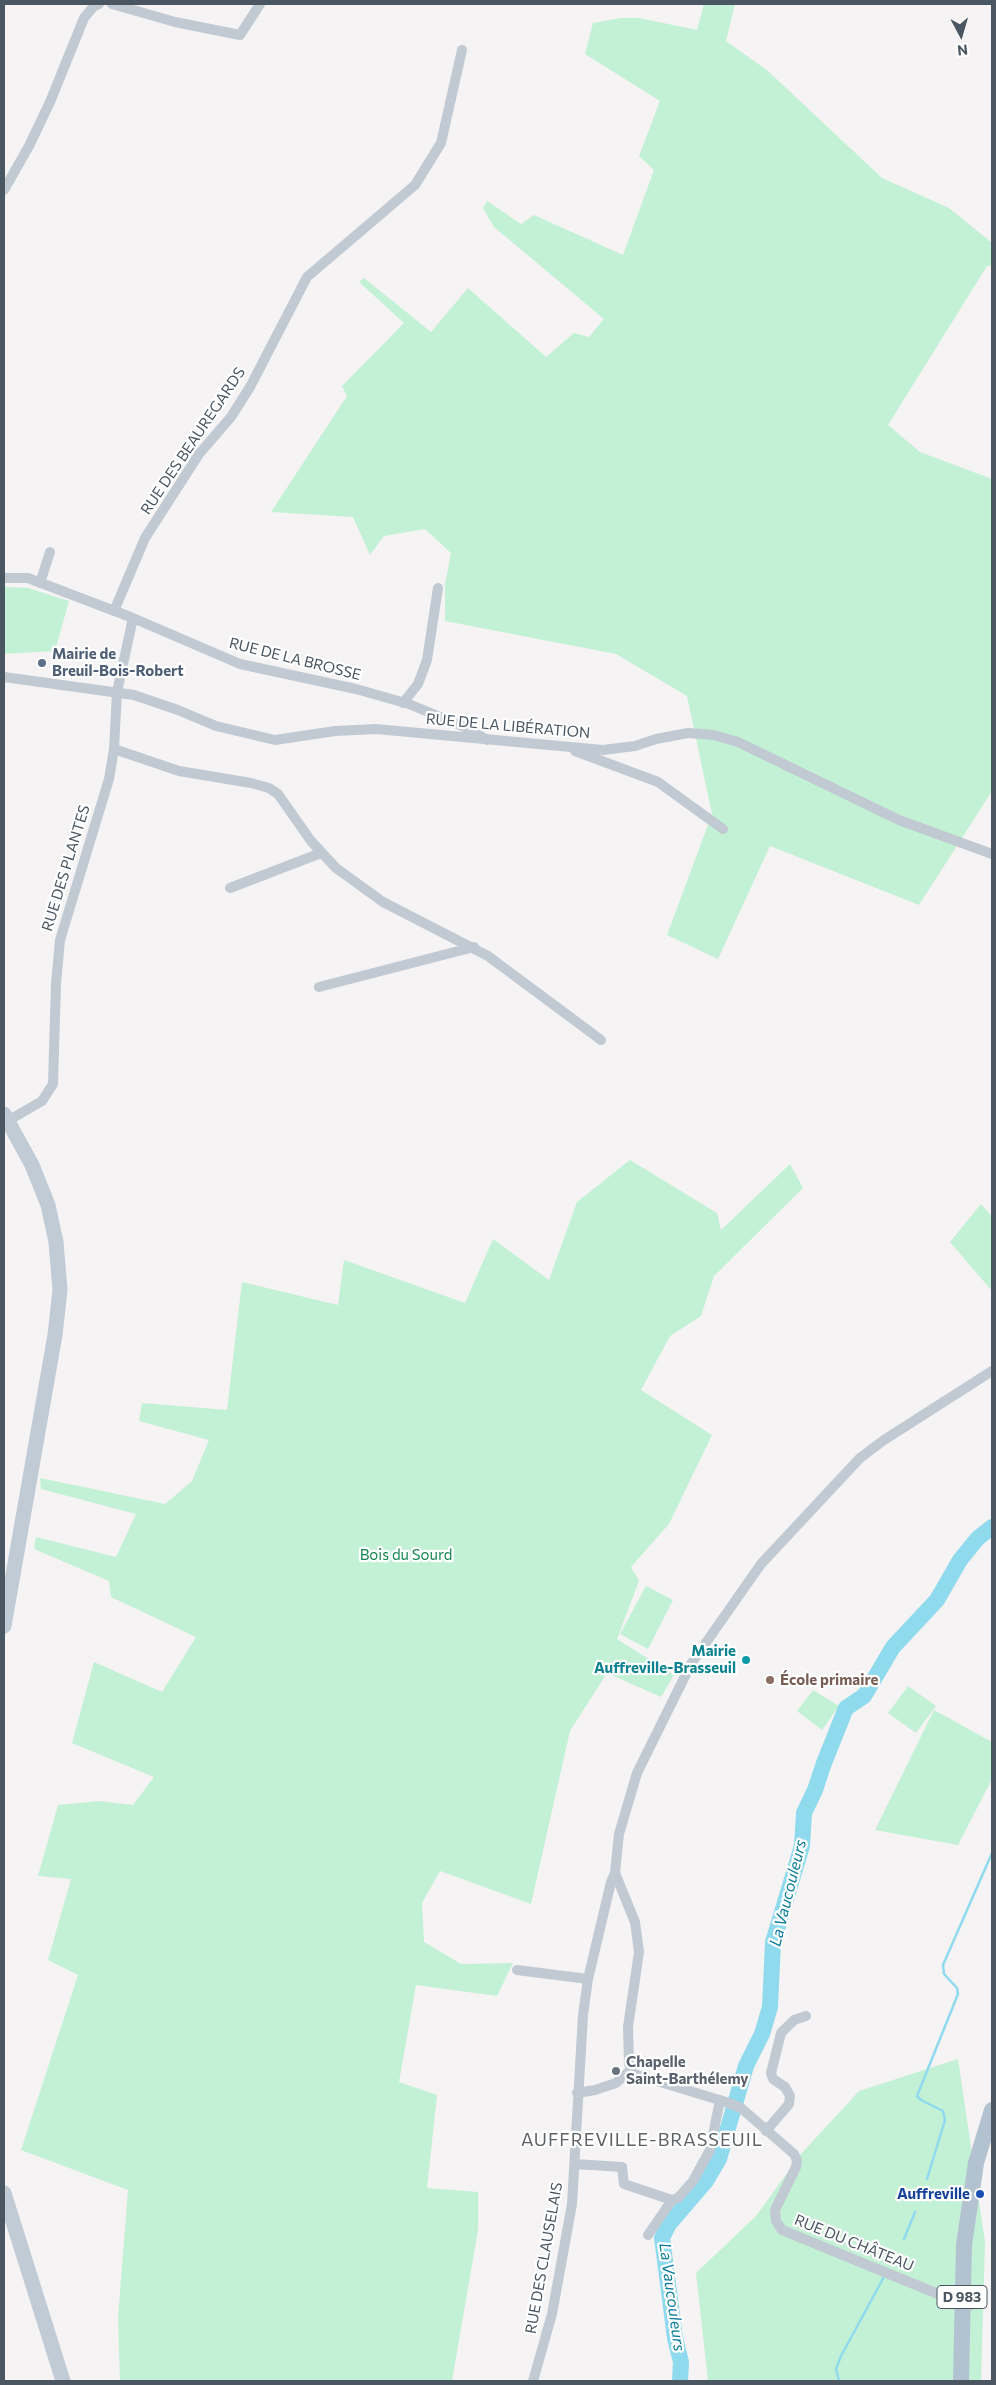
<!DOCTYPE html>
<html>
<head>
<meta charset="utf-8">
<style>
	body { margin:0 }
	#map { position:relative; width:996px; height:2385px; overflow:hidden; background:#f5f3f3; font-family:Commissioner,sans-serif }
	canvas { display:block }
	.frame { position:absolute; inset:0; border:5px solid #4a5661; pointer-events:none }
	.north { position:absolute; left:936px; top:10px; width:50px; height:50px; -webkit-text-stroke:4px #fff; paint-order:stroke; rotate:174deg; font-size:14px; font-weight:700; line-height:20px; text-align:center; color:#4a5661 }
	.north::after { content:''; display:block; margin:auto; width:18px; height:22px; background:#4a5661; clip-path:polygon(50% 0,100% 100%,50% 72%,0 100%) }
</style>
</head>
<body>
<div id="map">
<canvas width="996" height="2385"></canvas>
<div class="frame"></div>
<div class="north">N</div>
</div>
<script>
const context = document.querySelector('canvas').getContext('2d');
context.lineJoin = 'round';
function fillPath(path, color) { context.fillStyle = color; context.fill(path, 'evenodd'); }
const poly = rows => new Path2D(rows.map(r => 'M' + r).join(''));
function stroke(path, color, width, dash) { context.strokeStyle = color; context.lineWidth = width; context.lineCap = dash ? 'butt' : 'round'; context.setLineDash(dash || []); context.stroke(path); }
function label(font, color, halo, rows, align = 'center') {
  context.font = font + ' Commissioner,sans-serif'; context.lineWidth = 4.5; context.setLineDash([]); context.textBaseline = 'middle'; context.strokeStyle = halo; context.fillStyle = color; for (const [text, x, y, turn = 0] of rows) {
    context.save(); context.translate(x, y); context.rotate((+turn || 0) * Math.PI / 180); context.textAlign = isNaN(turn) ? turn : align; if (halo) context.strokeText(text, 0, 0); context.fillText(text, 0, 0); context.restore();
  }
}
const green = poly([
	[704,4,735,4,726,41,768,71,882,178,949,208,992,243,992,266,987,266,888,425,920,452,992,479,992,791,919,905,770,846,718,959,667,935,712,814,687,696,616,654,445,621,445,584,451,553,425,529,384,536,370,555,353,517,271,512,347,396,342,386,404,323,359,282,364,278,431,332,468,288,546,357,574,333,589,337,604,319,494,227,483,208,487,201,521,224,534,215,623,255,654,170,639,156,660,101,585,54,593,23,621,18,639,18,697,30],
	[4,587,28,588,69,601,55,651,4,654],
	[630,1160,717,1213,721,1230,790,1164,803,1188,714,1276,701,1316,670,1336,641,1390,712,1435,669,1524,631,1567,639,1581,617,1639,674,1675,661,1697,607,1673,570,1731,531,1904,440,1871,422,1903,424,1942,461,1964,513,1963,497,1996,416,1985,399,2082,437,2095,427,2188,478,2192,478,2230,452,2381,120,2381,118,2318,128,2190,21,2150,78,1975,48,1960,71,1879,38,1876,58,1805,99,1801,133,1805,154,1777,72,1743,94,1662,162,1692,196,1637,111,1597,109,1581,34,1549,36,1537,116,1557,136,1514,41,1489,40,1478,165,1504,192,1481,209,1440,139,1421,142,1403,227,1410,242,1282,338,1305,344,1260,465,1303,493,1239,549,1280,577,1202],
	[981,1204,992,1216,992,1291,950,1242],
	[646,1586,673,1600,648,1649,620,1634],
	[908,1686,936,1706,916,1733,888,1713],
	[813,1690,839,1706,822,1730,797,1711],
	[934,1710,992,1742,992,1779,958,1845,875,1830],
	[958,2059,985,2242,981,2381,708,2381,696,2273,756,2216,801,2154,859,2091]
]);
const stream = poly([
	[927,2179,945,2120,943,2111,921,2100,917,2096,958,1994,957,1988,944,1974,943,1965,992,1853],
	[904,2239,915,2212],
	[839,2381,836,2369,841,2356,885,2275]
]);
const river = poly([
	[680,2381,681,2362,675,2338,662,2238,669,2224,706,2181,719,2159,746,2066,762,2034,770,2007,773,1942,802,1846,804,1813,815,1790,824,1763,846,1708,864,1696,893,1647,937,1600,960,1560,978,1538,992,1527]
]);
const minor = poly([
	[112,4,175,22,240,35,260,4],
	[4,190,29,146,50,102,84,18,94,6,99,4],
	[4,578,28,578,133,618,240,664,356,689,409,704,469,729,487,740],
	[40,583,50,552],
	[114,611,145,538,199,454,231,417,250,387,307,277,415,185,441,143,462,50],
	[4,677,134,695,178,710,216,726,275,740,335,731,376,729,603,750,635,746,656,739,688,733,714,735,738,742,899,820,992,854],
	[403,703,418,684,427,660,438,588],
	[114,749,179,771,251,783,269,788,278,794,311,841,336,868,383,902,488,956,601,1040],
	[575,751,658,782,723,829],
	[230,888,321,853],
	[319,987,474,947],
	[4,1123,42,1101,53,1084,56,984,60,940,109,779,114,749,117,692,133,618],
	[517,1970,588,1979],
	[577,2093,595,2090,616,2083,631,2070],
	[766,2131,789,2104,790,2096,785,2087,773,2079,771,2073,781,2033,794,2020,806,2016],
	[575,2164,622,2167,624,2184,672,2200],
	[648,2235,672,2200,678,2198,693,2181,710,2150,720,2100],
	[972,2305,960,2303,782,2230,776,2221,775,2210,796,2167,797,2160,794,2154,741,2108,726,2102,634,2074,629,2064,628,2027,639,1952,635,1922,615,1873,619,1834,637,1773,691,1664,761,1564,860,1458,884,1440,992,1371],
	[533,2381,552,2314,572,2204,583,2015,588,1979,611,1882,615,1873]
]);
const secondary = poly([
	[4,1114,32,1165,48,1205,56,1242,60,1290,55,1335,4,1626],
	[4,2193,63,2381]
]);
const primary = poly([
	[961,2381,964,2245,976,2163,992,2110]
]);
const markers = [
	[42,663,5,"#5c6f8a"],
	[746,1660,5,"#0f9aa8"],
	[770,1680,5,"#8d6e63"],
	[616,2071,5,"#6b7280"],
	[980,2194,5,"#1a4fb4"]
];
const shields = [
	[962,2297,50]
];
const shieldNames = [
	["D 983",962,2297]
];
const streetNames = [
	["RUE DES BEAUREGARDS",193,441,-56],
	["RUE DE LA BROSSE",295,659,14],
	["RUE DE LA LIBÉRATION",508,726,5],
	["RUE DES PLANTES",66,868,-73],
	["RUE DU CHÂTEAU",854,2243,22],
	["RUE DES CLAUSELAIS",544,2258,-80]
];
const serviceNames = [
	["Mairie de",52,654],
	["Breuil-Bois-Robert",52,671]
];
const parkNames = [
	["Bois du Sourd",406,1555]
];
const cultureNames = [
	["Mairie",736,1651],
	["Auffreville-Brasseuil",736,1668]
];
const educationNames = [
	["École primaire",780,1680]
];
const worshipNames = [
	["Chapelle",626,2062],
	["Saint-Barthélemy",626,2079]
];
const transitNames = [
	["Auffreville",970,2194]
];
const waterNames = [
	["La Vaucouleurs",788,1893,-76],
	["La Vaucouleurs",672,2297,82]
];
const quarterNames = [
	["AUFFREVILLE-BRASSEUIL",642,2140]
];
fillPath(green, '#c3f1d5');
stroke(stream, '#90daee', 2.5);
stroke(river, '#90daee', 16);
stroke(minor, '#c1cad2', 10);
stroke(secondary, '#c1cbd6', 15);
stroke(primary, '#b3c2d1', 16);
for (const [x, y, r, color] of markers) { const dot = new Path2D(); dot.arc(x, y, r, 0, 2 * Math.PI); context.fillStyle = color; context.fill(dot); stroke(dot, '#fff', 2); }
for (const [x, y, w] of shields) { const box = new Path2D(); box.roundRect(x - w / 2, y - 11.5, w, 23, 4); context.fillStyle = '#fff'; context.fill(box); stroke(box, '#4a5661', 1); }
label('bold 14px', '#4a5661', null, shieldNames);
label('15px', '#4a5661', '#fff', streetNames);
label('bold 15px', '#4e5e75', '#fff', serviceNames, 'left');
label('15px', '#17864f', '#fff', parkNames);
label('bold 15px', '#0d838f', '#fff', cultureNames, 'right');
label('bold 15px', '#785e54', '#fff', educationNames, 'left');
label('bold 15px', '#5b616d', '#fff', worshipNames, 'left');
label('bold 15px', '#164399', '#fff', transitNames, 'right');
label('italic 16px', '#0c7c9b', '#fff', waterNames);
context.letterSpacing = '1px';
label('18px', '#5f6368', '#fff', quarterNames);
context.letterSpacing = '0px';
</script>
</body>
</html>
